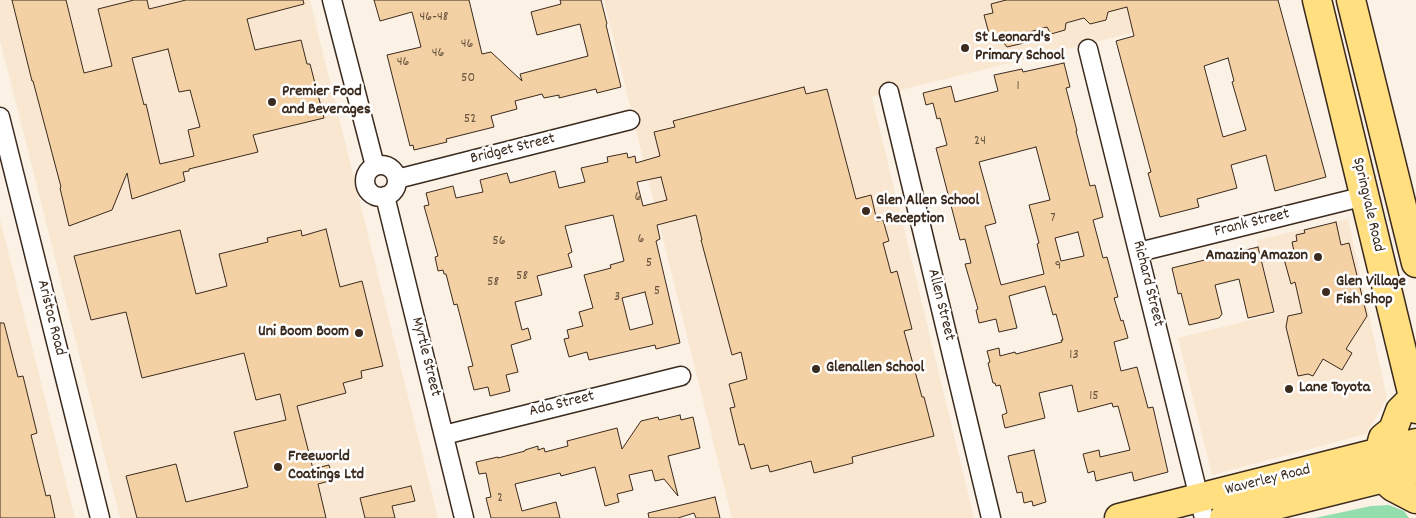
<!DOCTYPE html>
<html>
<head>
<meta charset="utf-8">
<style>
	body { margin:0 }
	canvas { display:block; background:#fbf1e4 }
</style>
</head>
<body>
<canvas width="1416" height="518"></canvas>
<script>
const context = document.querySelector('canvas').getContext('2d');
context.lineJoin = 'round';
function fillPath(path, color) { context.fillStyle = color; context.fill(path, 'evenodd'); }
const poly = rows => new Path2D(rows.map(r => 'M' + r).join(''));
function stroke(path, color, width, dash) { context.strokeStyle = color; context.lineWidth = width; context.lineCap = dash ? 'butt' : 'round'; context.setLineDash(dash || []); context.stroke(path); }
function label(font, color, halo, rows, align = 'center') {
  context.font = font + ' Dekko,sans-serif'; context.lineWidth = 5; context.setLineDash([]); context.textBaseline = 'middle'; context.strokeStyle = halo; context.fillStyle = color; for (const [text, x, y, turn = 0] of rows) {
    context.save(); context.translate(x, y); context.rotate((+turn || 0) * Math.PI / 180); context.textAlign = isNaN(turn) ? turn : align; if (halo) context.strokeText(text, 0, 0); context.fillText(text, 0, 0); context.restore();
  }
}
const built = poly([
	[0,0,310,0,438,518,120,518,0,40],
	[604,0,1266,0,872,97,974,518,732,518],
	[0,219,75,518,0,518],
	[1348,219,1387,398,1366,434,1212,475,1178,338,1275,314,1257,240]
]);
const green = poly([
	[1389,505,1404,511,1409,518,1315,518,1371,506]
]);
const building = poly([
	[12,0,66,0,84,73,112,66,98,9,134,0,147,0,149,9,186,0,303,0,304,4,247,19,255,50,301,40,307,64,310,64,324,118,253,135,258,152,189,169,189,171,183,172,185,181,132,199,127,173,112,210,69,226,60,188,61,187,33,81,32,81,12,0],
	[168,49,179,92,190,90,200,127,188,130,194,156,160,164,146,104,144,105,132,58,168,49],
	[374,0,469,0,482,54,491,52,522,81,520,74,588,56,580,24,537,35,531,12,561,4,560,0,601,0,607,24,606,25,621,87,597,93,596,89,559,98,559,95,544,98,542,94,515,101,517,109,491,116,494,127,446,139,447,142,414,150,413,145,410,146,387,55,421,47,412,12,380,21,374,0],
	[1006,0,1278,0,1326,177,1275,191,1266,155,1231,165,1237,188,1197,199,1199,207,1160,217,1148,173,1151,172,1116,41,1134,36,1127,7,1108,12,1106,20,1090,24,1084,18,1066,23,1065,30,1051,34,1047,27,1026,33,1024,43,1007,47,1000,38,991,41,984,15,993,13,991,4,1006,0],
	[1228,58,1234,81,1232,82,1246,130,1223,137,1204,66,1228,58],
	[1064,63,1070,87,1066,88,1077,131,1076,131,1090,186,1095,185,1103,217,1093,220,1103,258,1107,257,1118,297,1114,298,1121,321,1123,320,1128,338,1114,342,1121,371,1137,367,1148,408,1153,407,1168,472,1134,481,1132,472,1096,481,1094,471,1088,473,1083,454,1099,450,1100,457,1130,450,1118,406,1113,407,1112,403,1078,412,1072,385,1039,393,1045,418,1005,428,1002,415,1007,413,1000,385,996,386,995,383,993,383,988,363,990,362,987,351,999,348,1000,356,1015,352,1016,354,1062,342,1061,340,1063,340,1056,314,1053,315,1045,286,1009,296,1017,328,999,332,996,319,979,323,976,310,978,309,965,264,971,263,965,239,960,240,936,148,947,145,940,118,937,119,933,103,926,105,923,93,951,86,955,102,998,91,994,75,1022,69,1023,72,1064,63],
	[1036,147,1050,200,1029,205,1039,243,1037,244,1044,274,1001,285,985,226,996,223,979,162,1036,147],
	[1078,232,1084,256,1061,261,1055,238,1078,232],
	[804,87,806,94,827,89,856,199,871,195,877,221,883,220,889,241,883,243,891,273,897,271,912,329,904,331,922,397,924,397,934,436,852,457,853,463,814,473,811,461,770,472,768,465,751,469,744,444,739,445,730,408,735,407,729,384,747,379,741,352,732,355,701,240,702,240,696,215,657,225,660,239,656,241,680,343,656,349,655,345,589,360,587,352,569,357,564,339,569,338,567,330,583,326,579,312,593,308,584,275,611,268,610,265,624,261,613,215,565,226,572,252,568,254,572,267,537,276,542,295,515,302,522,330,528,328,531,339,511,345,518,372,506,375,510,391,490,396,488,387,474,390,468,367,473,366,457,304,454,305,446,274,444,274,443,270,438,271,435,257,438,256,424,206,429,205,426,193,453,186,456,198,483,192,480,180,507,173,510,183,555,171,559,188,585,182,581,168,608,162,607,157,627,153,628,158,635,156,636,163,660,156,654,132,675,127,673,121,804,87],
	[661,177,667,200,643,206,637,182,661,177],
	[645,292,653,324,630,330,622,298,645,292],
	[1336,222,1341,245,1349,243,1367,316,1346,349,1352,353,1342,370,1323,359,1313,376,1308,374,1298,376,1286,327,1288,316,1302,313,1295,282,1291,284,1284,259,1295,256,1292,242,1297,241,1296,235,1305,233,1304,230,1336,222],
	[326,229,340,287,362,281,383,366,361,371,362,378,343,383,346,393,297,406,313,469,329,465,333,480,318,484,326,518,137,518,126,476,176,464,186,502,248,487,234,432,286,420,280,394,256,400,244,353,142,378,126,312,91,320,74,256,180,230,196,294,227,286,219,254,268,242,267,238,301,230,302,236,326,229],
	[1258,247,1274,312,1248,318,1239,279,1215,285,1222,314,1219,318,1189,325,1181,293,1178,294,1172,268,1258,247],
	[0,323,4,323,18,377,23,376,37,433,31,435,46,496,50,495,55,518,0,518,0,323],
	[680,415,681,420,693,417,700,448,668,456,678,496,664,479,655,481,652,470,629,475,633,490,617,494,619,502,605,506,595,467,561,476,560,473,515,484,522,511,556,502,560,518,491,518,486,498,491,497,486,473,479,474,476,462,498,457,498,458,525,451,525,450,538,446,538,450,544,448,545,452,568,446,567,441,617,428,622,449,641,421,658,417,659,420,680,415],
	[1034,450,1046,502,1033,506,1032,501,1024,503,1022,492,1017,493,1008,456,1034,450],
	[411,486,415,501,392,506,395,518,365,518,360,498,411,486],
	[715,497,720,518,696,518,694,513,678,518,649,518,648,513,715,497]
]);
const street = poly([
	[332,0,375,166],
	[1088,49,1204,518],
	[889,92,991,518],
	[0,117,100,518],
	'365 181a16 16 0 1 1 32 0a16 16 0 1 1-32 0Z',
	[397,179,630,120],
	[385,196,464,518],
	[1139,252,1365,196],
	[444,435,681,376]
]);
const primary = poly([
	[1379,453,1383,438,1393,430,1400,411,1413,398],
	[1383,478,1393,487,1416,499],
	[1119,518,1416,443],
	[1224,518,1416,470]
]);
const highway = poly([
	[1317,0,1416,409],
	[1351,0,1416,263]
]);
const markers = [
	[965,48,5,"#3b2a1e"],
	[272,102,5,"#3b2a1e"],
	[866,211,5,"#3b2a1e"],
	[1318,257,5,"#3b2a1e"],
	[1326,292,5,"#3b2a1e"],
	[359,333,5,"#3b2a1e"],
	[816,369,5,"#3b2a1e"],
	[1289,389,5,"#3b2a1e"],
	[278,467,5,"#3b2a1e"]
];
const numberNames = [
	["46-48",434,18],
	["46",467,45],
	["46",438,54],
	["46",403,63],
	["50",468,79],
	["1",1018,87],
	["52",470,120],
	["24",980,142],
	["6",638,198],
	["7",1053,219],
	["6",641,240],
	["56",499,242],
	["5",649,264],
	["9",1058,267],
	["58",522,277],
	["58",493,283],
	["5",657,292],
	["3",617,298],
	["13",1074,356],
	["15",1094,397],
	["2",500,499]
];
const poiNames = [
	["St Leonard's",975,39],
	["Primary School",975,57],
	["Premier Food",282,93],
	["and Beverages",282,111],
	["Glen Allen School",876,202],
	["- Reception",876,220],
	["Amazing Amazon",1308,257,"right"],
	["Glen Village",1336,283],
	["Fish Shop",1336,301],
	["Uni Boom Boom",349,333,"right"],
	["Glenallen School",826,369],
	["Lane Toyota",1299,389],
	["Freeworld",288,458],
	["Coatings Ltd",288,476]
];
const streetNames = [
	["Bridget Street",513,150,-14],
	["Springvale Road",1367,205,77],
	["Frank Street",1252,224,-14],
	["Richard Street",1147,284,76],
	["Allen Street",940,305,76],
	["Aristoc Road",50,318,76],
	["Myrtle Street",425,357,76],
	["Ada Street",562,405,-14],
	["Waverley Road",1268,481,-14]
];
fillPath(built, '#f9e7d1');
fillPath(green, '#94ddad');
fillPath(building, '#f3d1a4');
stroke(building, '#3b2a1e', 1);
stroke(street, '#3b2a1e', 21);
stroke(primary, '#3b2a1e', 31);
stroke(highway, '#3b2a1e', 31);
stroke(street, '#fff', 18);
stroke(primary, '#ffdf80', 28);
stroke(highway, '#ffdf80', 28);
for (const [x, y, r, color] of markers) { const dot = new Path2D(); dot.arc(x, y, r, 0, 2 * Math.PI); context.fillStyle = color; context.fill(dot); stroke(dot, '#fff', 2); }
label('14px', '#695440', null, numberNames);
label('bold 16px', '#3b2a1e', '#fff', poiNames, 'left');
label('16px', '#3b2a1e', '#fff', streetNames);
</script>
</body>
</html>
